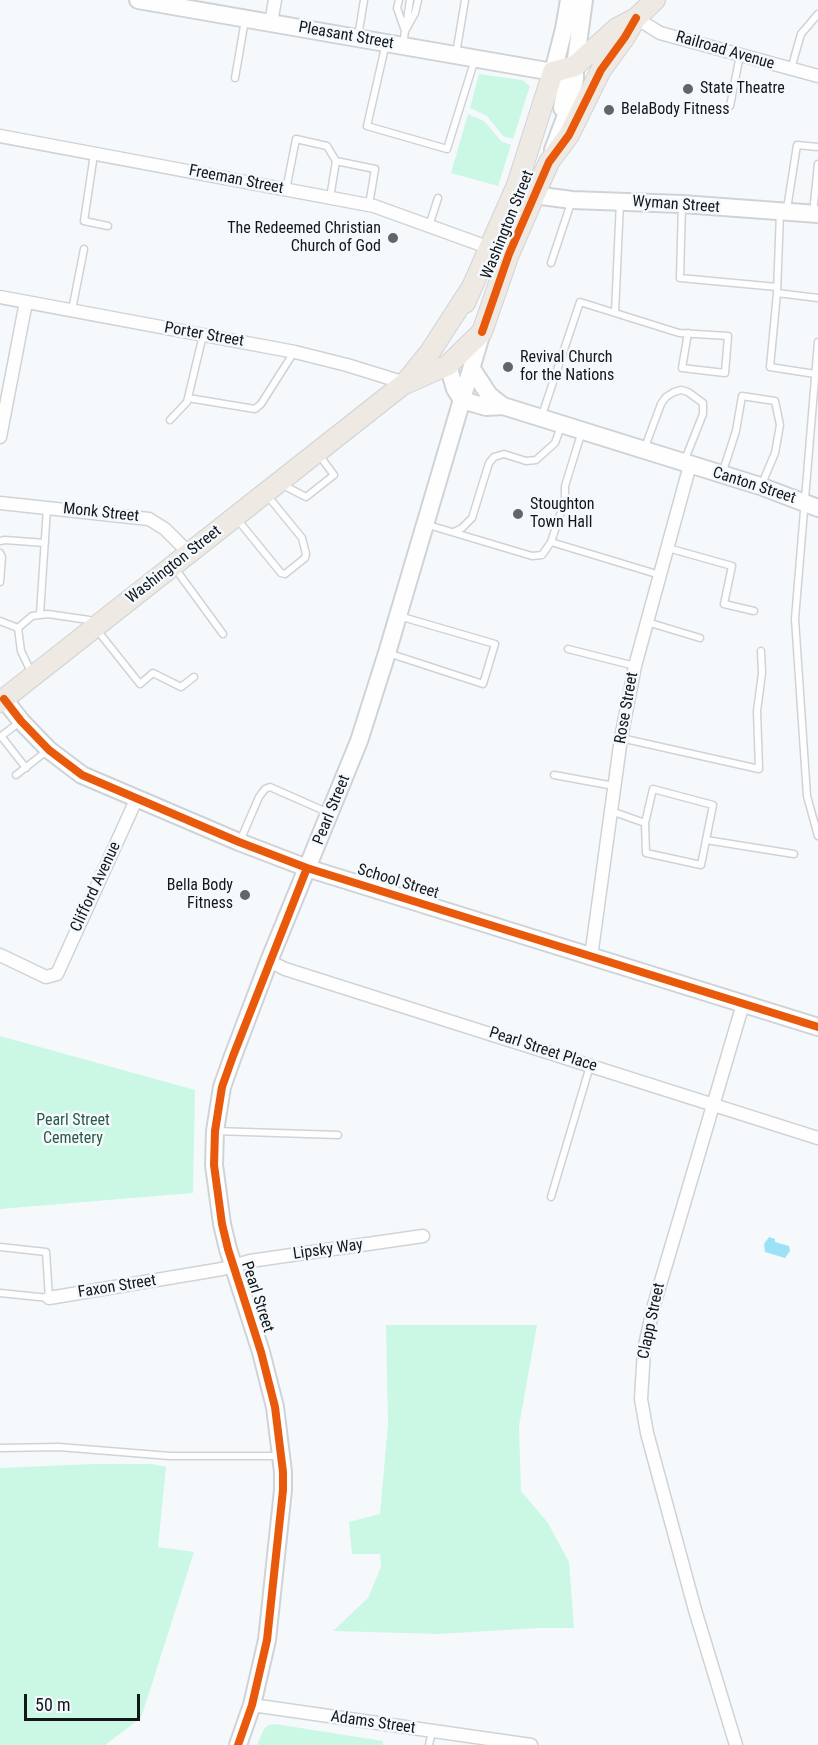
<!DOCTYPE html>
<html>
<head>
<meta charset="utf-8">
<style>
	body { margin:0 }
	#map { position:relative; width:818px; height:1745px; overflow:hidden; background:#f6f9fc; font-family:"Roboto Condensed",sans-serif }
	canvas { display:block }
	.scale { position:absolute; left:24px; top:1694px; width:116px; height:27px; box-sizing:border-box; border:3px solid #14171a; border-top:0; padding-left:8px; font-size:18px; line-height:21px; white-space:nowrap; color:#14171a; -webkit-text-stroke:4px #f4f9fe; paint-order:stroke }
</style>
</head>
<body>
<div id="map">
<canvas width="818" height="1745"></canvas>
<div class="scale">50 m</div>
</div>
<script>
const context = document.querySelector('canvas').getContext('2d');
context.lineJoin = 'round';
function fillPath(path, color) { context.fillStyle = color; context.fill(path, 'evenodd'); }
const poly = rows => new Path2D(rows.map(r => 'M' + r).join(''));
function stroke(path, color, width, dash) { context.strokeStyle = color; context.lineWidth = width; context.lineCap = dash ? 'butt' : 'round'; context.setLineDash(dash || []); context.stroke(path); }
function label(font, color, halo, rows, align = 'center') {
  context.font = font + ' "Roboto Condensed",sans-serif'; context.lineWidth = 5; context.setLineDash([]); context.textBaseline = 'middle'; context.strokeStyle = halo; context.fillStyle = color; for (const [text, x, y, turn = 0] of rows) {
    context.save(); context.translate(x, y); context.rotate((+turn || 0) * Math.PI / 180); context.textAlign = isNaN(turn) ? turn : align; if (halo) context.strokeText(text, 0, 0); context.fillText(text, 0, 0); context.restore();
  }
}
const green = poly([
	[479,74,522,80,530,86,513,139,503,136,487,116,470,108],
	[468,114,484,121,501,141,511,145,498,186,451,173],
	[0,1036,195,1090,193,1193,0,1209],
	[386,1325,537,1325,519,1426,521,1491,548,1523,569,1562,574,1628,539,1628,438,1634,333,1631,368,1598,381,1567,380,1554,352,1554,349,1522,380,1514,388,1424],
	[94,1464,152,1464,166,1467,158,1547,194,1552,141,1718,105,1745,0,1745,0,1468],
	[275,1724,383,1741,383,1745,257,1745,264,1729,269,1725]
]);
const water = poly([
	[769,1237,775,1239,775,1242,789,1246,790,1251,785,1258,765,1252,764,1244]
]);
const lane = poly([
	[399,0,397,8,405,31,403,45],
	[406,26,410,0],
	[405,31,415,13,418,0],
	[358,37,364,0],
	[386,43,367,126,447,149,475,59],
	[456,54,465,0],
	[791,69,801,34,818,14],
	[235,78,245,20],
	[730,106,740,55],
	[94,154,84,221,108,226],
	[286,190,296,139,327,146,336,161,375,169,369,205],
	[330,198,336,161],
	[682,205,680,278,777,287],
	[787,209,797,145,818,147],
	[780,213,777,293,818,298],
	[813,213,818,164],
	[429,226,438,198],
	[551,263,572,200],
	[777,293,770,367,815,374],
	[72,310,84,249],
	[615,313,620,202],
	[818,342,795,619,807,796,818,836],
	[188,398,255,409,261,404,294,352],
	[542,415,580,302,679,333,728,336,725,373,682,368,688,333],
	[170,420,187,402,203,335],
	[645,447,661,404,666,397,674,392,681,390,688,392,703,403,703,414,684,462],
	[722,474,736,431,742,396,775,401,780,425,775,453,761,486],
	[281,484,306,497,334,475,319,455],
	[237,519,281,573,285,574,305,558,306,554,302,538,267,495],
	[425,524,532,556,542,555,551,542,565,500,565,486,582,431],
	[454,532,462,528,472,518,489,463,494,457,504,454,526,461,536,460,555,443,561,426],
	[0,541,5,540,45,543],
	[551,542,660,575],
	[668,548,732,566,724,604,754,611],
	[0,553,2,557,0,582],
	[174,567,223,634],
	[40,614,47,508],
	[0,621,18,628],
	[647,622,700,638],
	[568,649,635,666],
	[388,653,483,684,495,644,399,616],
	[32,674,21,651,18,628,32,616,48,614,89,620,140,684,153,673,181,687,194,677],
	[1,736,26,768],
	[0,737,21,721],
	[621,738,759,769,757,711,762,673,761,651],
	[16,775,48,750],
	[554,775,614,786],
	[611,811,645,823,653,789,713,805,701,865,646,853,645,823],
	[706,840,794,854],
	[240,841,259,797,265,789,270,787,329,813],
	[215,1131,338,1135],
	[551,1197,590,1066],
	[0,1247,46,1252,49,1298,0,1293],
	[0,1448,59,1447,170,1456,281,1456],
	[429,1745,432,1731]
]);
const street = poly([
	[636,18,660,33,818,76],
	[271,23,275,0],
	[0,136,374,206,493,249],
	[0,297,295,352,347,365,405,383],
	[0,437,26,302],
	[0,503,149,519,165,529,189,553],
	[0,955,46,977,57,974,136,800],
	[591,957,621,738,635,666,690,465],
	[269,961,285,969,818,1138],
	[49,1298,222,1269,250,1261,423,1236],
	[252,1705,531,1745],
	[736,1745,695,1610,647,1433,641,1399,644,1350,654,1305,743,1004]
]);
const secondary = poly([
	[138,0,553,72],
	[562,108,564,96,561,84,553,72,564,29,569,0],
	[553,150,568,110,575,79,575,66,584,0],
	[534,195,572,200,682,204,818,214],
	[448,365,455,389,462,400],
	[472,369,489,395,503,406],
	[462,400,486,407,503,406,760,486,818,508],
	[4,699,21,721,49,750,82,775,239,842,307,868,818,1027],
	[238,1745,252,1705,267,1640,283,1490,283,1472,275,1407,261,1352,228,1249,222,1224,214,1165,215,1131,222,1087,233,1056,269,961,359,741,387,653,482,332]
]);
const primary = poly([
	[465,303,517,185,553,72,575,66,617,28,636,18,655,0],
	[407,383,448,365,482,332,509,254,549,162,569,135,601,70,625,37,636,18],
	[0,702,405,383,430,352,470,290]
]);
const cycleway = poly([
	[482,332,509,254,549,162,569,135,601,70,625,37,636,18],
	[4,699,21,721,49,750,82,775,239,842,307,868,818,1027],
	[238,1745,252,1705,267,1640,283,1490,283,1472,275,1407,261,1352,228,1249,222,1224,214,1165,215,1131,222,1087,233,1056,307,868]
]);
const markers = [
	[688,89,6,"#636669"],
	[609,110,6,"#636669"],
	[393,238,6,"#636669"],
	[508,367,6,"#636669"],
	[518,514,6,"#636669"],
	[245,895,6,"#636669"]
];
const streetNames = [
	["Pleasant Street",346,36,10],
	["Railroad Avenue",725,51,16],
	["Freeman Street",236,180,11],
	["Wyman Street",676,205,4],
	["Washington Street",508,225,-68],
	["Porter Street",204,335,10],
	["Canton Street",754,486,18],
	["Monk Street",101,513,6],
	["Washington Street",174,565,-38],
	["Rose Street",627,708,-80],
	["Pearl Street",332,810,-68],
	["School Street",398,882,17],
	["Clifford Avenue",96,887,-65],
	["Pearl Street Place",543,1050,18],
	["Lipsky Way",328,1250,-8],
	["Faxon Street",117,1287,-9],
	["Pearl Street",257,1297,72],
	["Clapp Street",652,1321,-78],
	["Adams Street",373,1723,8]
];
const poiNames = [
	["State Theatre",700,89],
	["BelaBody Fitness",621,110],
	["The Redeemed Christian",381,229,"right"],
	["Church of God",381,247,"right"],
	["Revival Church",520,358],
	["for the Nations",520,376],
	["Stoughton",530,505],
	["Town Hall",530,523],
	["Bella Body",233,886,"right"],
	["Fitness",233,904,"right"]
];
const parkNames = [
	["Pearl Street",73,1121],
	["Cemetery",73,1139]
];
fillPath(green, '#cbf7e5');
fillPath(water, '#9be2f7');
stroke(lane, '#d0d3d6', 9);
stroke(street, '#d0d3d6', 15);
stroke(secondary, '#d0d3d6', 20);
stroke(primary, '#d1d3d5', 22);
stroke(lane, '#fefeff', 6);
stroke(street, '#fefeff', 12);
stroke(secondary, '#fefeff', 16);
stroke(primary, '#eee9e2', 20);
stroke(cycleway, '#e8590c', 8);
for (const [x, y, r, color] of markers) { const dot = new Path2D(); dot.arc(x, y, r, 0, 2 * Math.PI); context.fillStyle = color; context.fill(dot); stroke(dot, '#f4f9fe', 2); }
label('16px', '#14171a', '#f4f9fe', streetNames);
label('16px', '#14171a', '#f4f9fe', poiNames, 'left');
label('16px', '#2a5b47', '#f4f9fe', parkNames);
</script>
</body>
</html>
